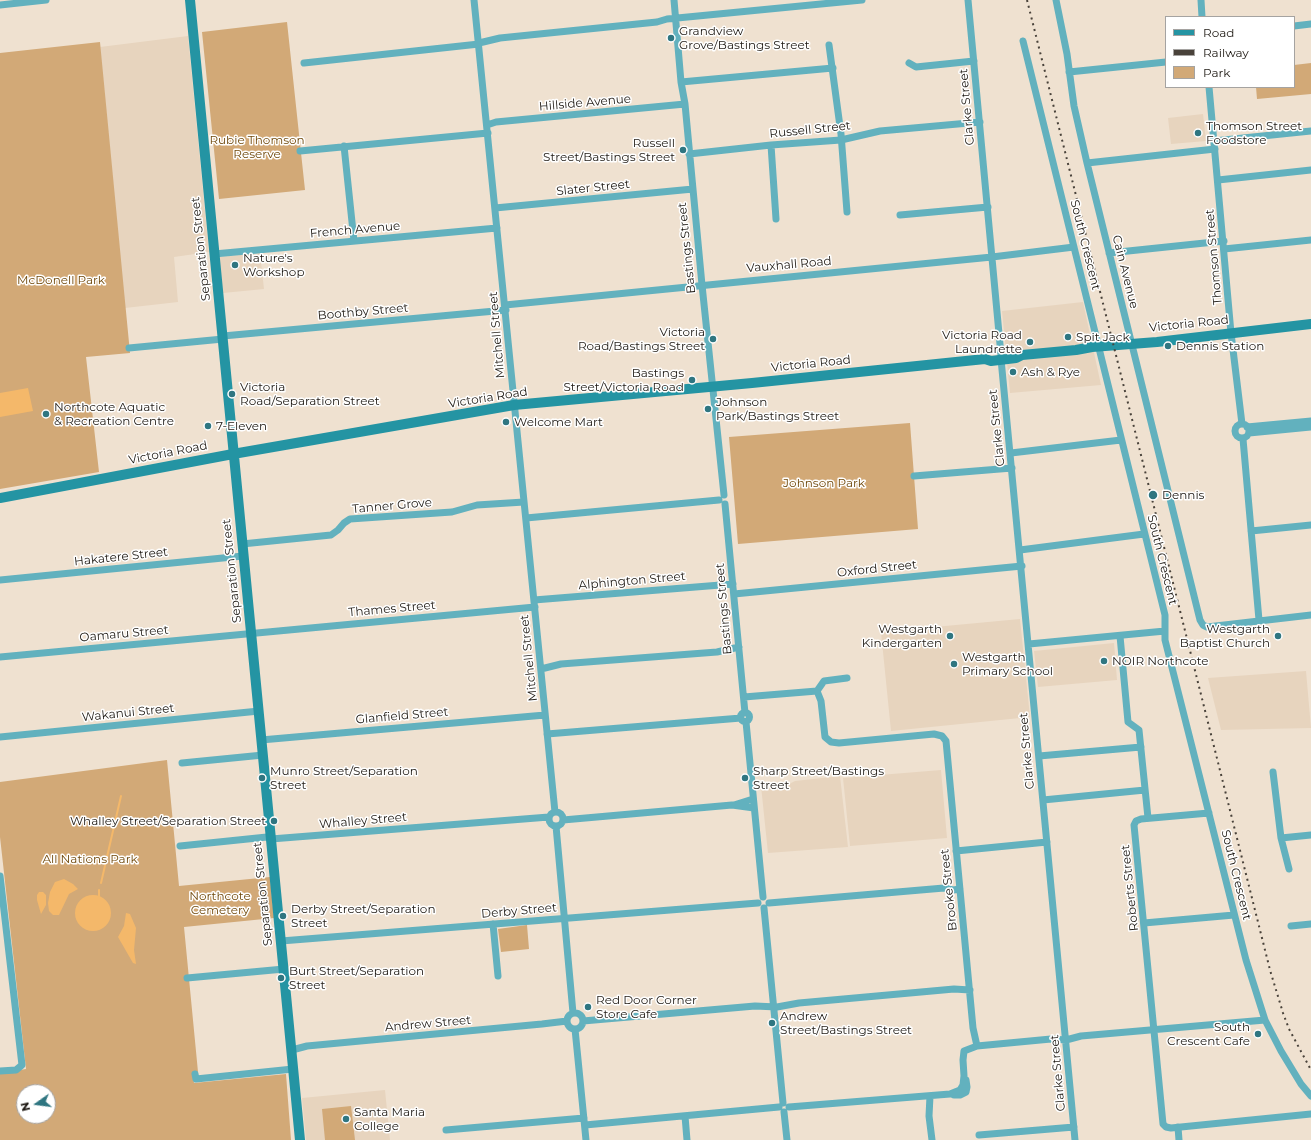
<!DOCTYPE html>
<html>
<head>
<meta charset="utf-8">
<style>
	body { margin:0 }
	#map { position:relative; width:1311px; height:1140px; overflow:hidden; background:#efe1d0; font-family:Montserrat,sans-serif }
	canvas { display:block }
	.legend { position:absolute; left:1165px; top:16px; width:130px; height:72px; box-sizing:border-box; background:#fff; border:1px solid #a5a3a1; margin:0; padding:5px 7px; list-style:none; font-size:12px; color:#1e1913 }
	.legend li { display:flex; align-items:center; gap:8px; height:20px }
	.legend b { width:20px; border:1px solid #a5a3a1 }
	.north { position:absolute; left:16px; top:1084px; width:40px; height:40px; box-sizing:border-box; background:#fff; border:1px solid #a5a3a1; border-radius:50%; rotate:256deg; font-size:11px; font-weight:700; line-height:16px; text-align:center; color:#1e1913 }
	.north::after { content:''; display:block; margin:auto; width:14px; height:18px; background:#2f7681; clip-path:polygon(50% 0,100% 100%,50% 72%,0 100%) }
</style>
</head>
<body>
<div id="map">
<canvas width="1311" height="1140"></canvas>
<ul class="legend">
<li><b style="height:5px;background:#2494a3"></b>Road</li>
<li><b style="height:5px;background:#49423a"></b>Railway</li>
<li><b style="height:11px;background:#d2a977"></b>Park</li>
</ul>
<div class="north">N</div>
</div>
<script>
const context = document.querySelector('canvas').getContext('2d');
context.lineJoin = 'round';
function fillPath(path, color) { context.fillStyle = color; context.fill(path, 'evenodd'); }
const poly = rows => new Path2D(rows.map(r => 'M' + r).join(''));
function stroke(path, color, width, dash) { context.strokeStyle = color; context.lineWidth = width; context.lineCap = dash ? 'butt' : 'round'; context.setLineDash(dash || []); context.stroke(path); }
function label(font, color, halo, rows, align = 'center') {
  context.font = font + ' Montserrat,sans-serif'; context.lineWidth = 3; context.setLineDash([]); context.textBaseline = 'middle'; context.strokeStyle = halo; context.fillStyle = color; for (const [text, x, y, turn = 0] of rows) {
    context.save(); context.translate(x, y); context.rotate((+turn || 0) * Math.PI / 180); context.textAlign = isNaN(turn) ? turn : align; if (halo) context.strokeText(text, 0, 0); context.fillText(text, 0, 0); context.restore();
  }
}
const built = poly([
	[188,36,209,252,174,257,178,302,125,308,100,47],
	[1203,114,1206,141,1171,144,1168,118],
	[260,253,264,289,223,293,219,257],
	[1083,302,1101,385,1010,393,1002,311],
	[1020,619,1030,717,891,731,881,632],
	[1114,643,1117,680,1038,687,1034,651],
	[1306,671,1311,728,1221,730,1208,678],
	[941,770,947,838,850,846,843,778],
	[840,776,848,847,768,853,761,786,791,783,795,781],
	[385,1090,390,1140,306,1140,302,1098]
]);
const green = poly([
	[287,22,305,190,219,199,202,32],
	[100,42,130,353,86,357,99,472,0,489,0,53],
	[1311,63,1311,94,1257,99,1256,87,1294,87,1294,65],
	[910,423,918,529,738,544,729,437],
	[167,760,179,886,270,877,274,918,184,927,198,1072,193,1073,194,1083,286,1074,291,1140,0,1140,0,1073,26,1069,0,837,0,782],
	[24,1092,48,1092,48,1116,24,1116],
	[527,925,529,949,501,952,498,929],
	[351,1106,355,1140,325,1140,322,1109]
]);
const water = poly([
	[28,388,33,411,0,417,0,393],
	[64,879,73,884,78,889,69,894,59,915,53,915,49,911,48,903,50,892,55,882],
	[39,892,43,892,46,895,46,905,41,914,37,900,37,895],
	'75 913a18 18 0 1 1 36 0a18 18 0 1 1-36 0Z',
	[126,913,130,914,136,928,134,950,136,964,133,963,118,937,124,926]
]);
const stream = poly([
	[101,883,121,796],
	[99,896,99,890]
]);
const street = poly([
	[474,0,555,812],
	[674,0,681,82,685,104,702,285,724,495],
	[968,0,1001,355],
	[1056,0,1067,54,1074,106,1087,163,1200,620,1203,625,1207,627,1311,615],
	[1201,0,1202,17],
	[0,5,46,0],
	[1294,26,1311,24],
	[1023,41,1165,615,1165,640,1246,960,1265,1020,1281,1051,1301,1084,1311,1096],
	[479,43,500,38,657,22,667,19,862,0],
	[829,45,841,134,847,212],
	[304,63,479,44],
	[909,63,916,67,974,61],
	[1069,72,1166,62],
	[681,82,833,68],
	[1209,87,1231,333,1242,424],
	[487,125,496,122,685,104],
	[1214,141,1311,131],
	[771,145,776,219],
	[344,146,354,241],
	[300,151,488,133],
	[689,154,771,145,841,140,880,131,980,122],
	[1087,163,1215,149],
	[1218,180,1311,170],
	[495,208,693,189],
	[900,215,988,207],
	[1224,249,1311,240],
	[1109,253,1224,241],
	[214,254,497,228],
	[505,305,992,257,1074,247],
	[223,336,506,310],
	[129,348,223,339],
	[1001,359,1075,1140],
	'1235 431a7 7 0 1 1 14 0a7 7 0 1 1-14 0Z',
	[1247,427,1311,421],
	[1249,433,1311,427],
	[1243,439,1259,620],
	[1011,453,1121,440],
	[914,476,1012,468],
	[725,504,745,713],
	[526,518,719,500],
	[1251,531,1311,525],
	[242,544,331,535,338,530,344,523,350,519,452,512,477,505,524,502],
	[1020,550,1144,534],
	[0,580,243,556],
	[734,594,1022,566],
	[534,600,733,584],
	[1120,636,1128,722,1139,730,1148,818],
	[1029,644,1165,631],
	[0,657,535,607],
	[541,669,561,664,717,652,739,647],
	[817,691,821,701,825,737,831,742,839,743,934,734,942,736,946,741,973,1028,977,1046],
	[817,691,824,681,847,678],
	[744,697,817,691],
	'740.5 717a4.5 4.5 0 1 1 9 0a4.5 4.5 0 1 1-9 0Z',
	[746,722,763,897],
	[547,734,741,718],
	[0,737,259,711],
	[261,740,545,715],
	[1039,756,1141,747],
	[182,763,263,755],
	[1273,772,1281,838,1289,869],
	[1043,800,1145,790],
	[734,805,753,799],
	'549 819a7 7 0 1 1 14 0a7 7 0 1 1-14 0Z',
	[1209,813,1141,819,1136,821,1134,825,1163,1124,1166,1127,1171,1128,1311,1114],
	[563,820,732,805,754,808],
	[556,826,573,1013],
	[1281,838,1311,835],
	[180,846,267,837,271,839,549,817],
	[956,851,1047,842],
	[0,876,22,1065,16,1070,0,1071],
	[769,903,944,888,953,890,960,889],
	[764,908,783,1103],
	[1144,923,1234,915],
	[493,924,498,976],
	[1291,926,1311,924],
	[281,941,758,903],
	[187,978,284,969],
	'567 1021a8 8 0 1 1 16 0a8 8 0 1 1-16 0Z',
	[583,1021,755,1006,777,1007,799,1003,921,992,954,989,970,990],
	[575,1029,586,1140],
	[292,1050,307,1046,542,1024,567,1021],
	[195,1074,196,1079,293,1069],
	[954,1095,960,1095,966,1092,967,1087,966,1080],
	[930,1096,929,1116,932,1140],
	[789,1107,950,1094,960,1090,963,1085,964,1076,963,1060,964,1051,977,1046,1051,1039,1066,1040,1081,1036,1265,1020],
	[784,1112,787,1140],
	[685,1116,687,1140],
	[585,1125,779,1107],
	[1178,1127,1179,1140],
	[446,1130,584,1118],
	[979,1135,1074,1127]
]);
const secondary = poly([
	[190,0,300,1140],
	[1016,354,1022,355,1076,350,1092,347,1157,342,1311,324],
	[0,498,233,454,514,405,752,383,985,359,991,361,1016,358,1022,355]
]);
const rail = poly([
	[1027,0,1270,970,1283,1013,1289,1029,1311,1070]
]);
const markers = [
	[671,38,4,"#2f7681"],
	[1198,133,4,"#2f7681"],
	[683,150,4,"#2f7681"],
	[235,265,4,"#2f7681"],
	[1068,337,4,"#2f7681"],
	[713,339,4,"#2f7681"],
	[1030,342,4,"#2f7681"],
	[1168,346,4,"#2f7681"],
	[1013,372,4,"#2f7681"],
	[692,380,4,"#2f7681"],
	[232,394,4,"#2f7681"],
	[708,409,4,"#2f7681"],
	[46,414,4,"#2f7681"],
	[506,422,4,"#2f7681"],
	[208,426,4,"#2f7681"],
	[1153,495,5,"#2f7681"],
	[950,636,4,"#2f7681"],
	[1278,636,4,"#2f7681"],
	[1104,661,4,"#2f7681"],
	[954,664,4,"#2f7681"],
	[262,778,4,"#2f7681"],
	[745,778,4,"#2f7681"],
	[274,821,4,"#2f7681"],
	[283,916,4,"#2f7681"],
	[281,978,4,"#2f7681"],
	[588,1007,4,"#2f7681"],
	[772,1023,4,"#2f7681"],
	[1258,1034,4,"#2f7681"],
	[346,1119,4,"#2f7681"]
];
const poiNames = [
	["Grandview",679,31],
	["Grove/Bastings Street",679,45],
	["Thomson Street",1206,126],
	["Foodstore",1206,140],
	["Russell",675,143,"right"],
	["Street/Bastings Street",675,157,"right"],
	["Nature's",243,258],
	["Workshop",243,272],
	["Victoria",705,332,"right"],
	["Road/Bastings Street",705,346,"right"],
	["Victoria Road",1022,335,"right"],
	["Laundrette",1022,349,"right"],
	["Spit Jack",1076,337],
	["Dennis Station",1176,346],
	["Ash & Rye",1021,372],
	["Bastings",684,373,"right"],
	["Street/Victoria Road",684,387,"right"],
	["Victoria",240,387],
	["Road/Separation Street",240,401],
	["Johnson",716,402],
	["Park/Bastings Street",716,416],
	["Northcote Aquatic",54,407],
	["& Recreation Centre",54,421],
	["Welcome Mart",514,422],
	["7-Eleven",216,426],
	["Dennis",1162,495],
	["Westgarth",942,629,"right"],
	["Kindergarten",942,643,"right"],
	["Westgarth",1270,629,"right"],
	["Baptist Church",1270,643,"right"],
	["Westgarth",962,657],
	["Primary School",962,671],
	["NOIR Northcote",1112,661],
	["Munro Street/Separation",270,771],
	["Street",270,785],
	["Sharp Street/Bastings",753,771],
	["Street",753,785],
	["Whalley Street/Separation Street",266,821,"right"],
	["Derby Street/Separation",291,909],
	["Street",291,923],
	["Burt Street/Separation",289,971],
	["Street",289,985],
	["Red Door Corner",596,1000],
	["Store Cafe",596,1014],
	["Andrew",780,1016],
	["Street/Bastings Street",780,1030],
	["South",1250,1027,"right"],
	["Crescent Cafe",1250,1041,"right"],
	["Santa Maria",354,1112],
	["College",354,1126]
];
const streetNames = [
	["Hillside Avenue",585,103,-5],
	["Clarke Street",967,107,-95],
	["Russell Street",810,130,-6],
	["Slater Street",593,188,-6],
	["French Avenue",355,230,-5],
	["South Crescent",1085,245,76],
	["Bastings Street",687,248,-96],
	["Separation Street",201,249,-96],
	["Thomson Street",1214,257,-95],
	["Vauxhall Road",789,265,-5],
	["Cain Avenue",1125,272,76],
	["Boothby Street",363,312,-5],
	["Victoria Road",1189,324,-6],
	["Mitchell Street",497,335,-95],
	["Victoria Road",811,364,-6],
	["Victoria Road",488,398,-9],
	["Clarke Street",997,428,-96],
	["Victoria Road",168,453,-11],
	["Tanner Grove",392,506,-5],
	["Hakatere Street",121,557,-6],
	["South Crescent",1162,560,76],
	["Oxford Street",877,569,-6],
	["Separation Street",232,571,-96],
	["Alphington Street",632,581,-5],
	["Thames Street",392,609,-5],
	["Bastings Street",724,609,-95],
	["Oamaru Street",124,634,-5],
	["Mitchell Street",529,658,-96],
	["Wakanui Street",128,713,-6],
	["Glanfield Street",402,716,-5],
	["Clarke Street",1027,751,-95],
	["Whalley Street",363,821,-5],
	["South Crescent",1236,875,76],
	["Roberts Street",1130,888,-96],
	["Brooke Street",949,890,-96],
	["Separation Street",263,894,-96],
	["Derby Street",519,911,-5],
	["Andrew Street",428,1024,-5],
	["Clarke Street",1058,1073,-95]
];
const parkNames = [
	["Rubie Thomson",257,140],
	["Reserve",257,154],
	["McDonell Park",61,280],
	["Johnson Park",824,483],
	["All Nations Park",90,859],
	["Northcote",220,896],
	["Cemetery",220,910]
];
fillPath(built, '#e7d4be');
fillPath(green, '#d2a977');
fillPath(water, '#f4b86a');
stroke(stream, '#f4b86a', 2);
stroke(street, '#62b1be', 7);
stroke(secondary, '#2494a3', 10);
stroke(rail, '#49423a', 2, [2, 4]);
for (const [x, y, r, color] of markers) { const dot = new Path2D(); dot.arc(x, y, r, 0, 2 * Math.PI); context.fillStyle = color; context.fill(dot); stroke(dot, '#fff', 1.5); }
label('12px', '#1e1913', '#fff', poiNames, 'left');
label('12px', '#1e1913', '#fff', streetNames);
label('12px', '#70490b', '#fff', parkNames);
</script>
</body>
</html>
